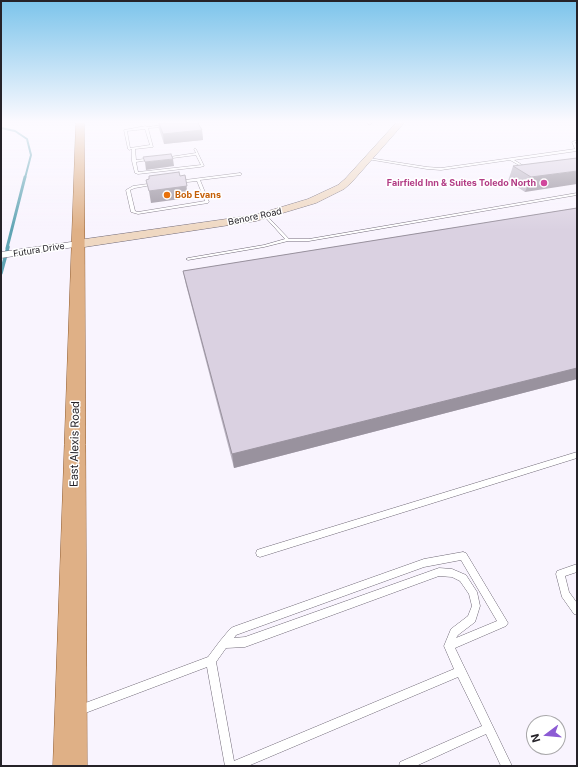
<!DOCTYPE html>
<html>
<head>
<meta charset="utf-8">
<style>
	body { margin:0 }
	#map { position:relative; width:578px; height:767px; overflow:hidden; background:#f9f4fe; font-family:Inter,sans-serif }
	canvas { display:block }
	.frame { position:absolute; inset:0; border:2px solid #252228; pointer-events:none }
	.north { position:absolute; left:526px; top:715px; width:40px; height:40px; box-sizing:border-box; background:#fff; border:1px solid #a8a7a9; border-radius:50%; rotate:254deg; font-size:11px; font-weight:700; line-height:16px; text-align:center; color:#252228 }
	.north::after { content:''; display:block; margin:auto; width:14px; height:18px; background:#8c5bd4; clip-path:polygon(50% 0,100% 100%,50% 72%,0 100%) }
</style>
</head>
<body>
<div id="map">
<canvas width="578" height="767"></canvas>
<div class="frame"></div>
<div class="north">N</div>
</div>
<script>
const context = document.querySelector('canvas').getContext('2d');
context.lineJoin = 'round';
const poly = rows => new Path2D(rows.map(r => 'M' + r).join(''));
function stroke(path, color, width, dash) { context.strokeStyle = color; context.lineWidth = width; context.lineCap = dash ? 'butt' : 'round'; context.setLineDash(dash || []); context.stroke(path); }
function fillPath(path, color) { context.fillStyle = color; context.fill(path, 'evenodd'); }
function label(font, color, halo, rows, align = 'center') {
  context.font = font + ' Inter,sans-serif'; context.lineWidth = 3; context.setLineDash([]); context.textBaseline = 'middle'; context.strokeStyle = halo; context.fillStyle = color; for (const [text, x, y, turn = 0] of rows) {
    context.save(); context.translate(x, y); context.rotate((+turn || 0) * Math.PI / 180); context.textAlign = isNaN(turn) ? turn : align; if (halo) context.strokeText(text, 0, 0); context.fillText(text, 0, 0); context.restore();
  }
}
const streamFar2 = poly([
	[1,128,15,131,27,139,31,155,25,178]
]);
const streamFar1 = poly([
	[7,248,25,177]
]);
const stream = poly([
	[1,273,8,247]
]);
const service = poly([
	[164,123,166,123,165,127,148,128,153,147,135,149,136,160,152,158,154,159,136,162,138,172,201,165,196,155,165,159,163,158,196,153,194,149,195,148,196,149,204,166,200,167,138,174,135,173,132,161,132,149,129,150,128,149,124,130,146,126,147,127,163,125,164,123],
	[145,129,150,145,130,148,127,131,145,129],
	[368,123,372,123,369,125,368,123],
	[577,140,577,142,575,142,577,147,577,151,514,160,524,166,528,165,530,166,524,168,510,160,441,170,427,169,367,159,369,158,427,167,441,168,575,149,572,142,577,140],
	[240,173,242,174,241,175,200,180,209,202,208,203,138,214,131,212,126,190,133,186,155,183,157,184,135,188,130,190,135,211,138,212,205,201,197,181,178,183,176,182,177,181,240,173],
	[577,193,577,195,309,241,288,241,264,247,188,260,186,259,188,258,264,245,285,239,265,217,265,215,266,215,289,239,309,239,577,193],
	[577,452,577,458,260,557,257,556,256,553,257,550,260,549,577,452],
	[463,552,466,553,508,623,506,626,455,648,512,766,501,766,486,734,416,766,399,766,400,762,482,726,458,677,248,766,225,766,207,667,80,715,76,714,75,710,76,706,80,705,208,657,220,641,230,629,233,627,424,559,463,552],
	[461,560,497,621,456,638,458,635,475,622,480,606,477,592,466,575,452,569,439,568,245,637,234,638,236,635,424,567,461,560],
	[439,576,452,577,460,581,469,594,472,606,468,616,451,629,444,646,454,669,234,761,216,662,226,648,245,647,439,576],
	[577,564,577,572,565,576,569,592,577,603,577,615,574,614,562,597,556,574,557,571,577,564]
]);
const minor = poly([
	[78,241,82,244,81,246,1,258,1,252,78,241]
]);
const secondary = poly([
	[396,123,404,123,351,183,344,189,316,203,256,221,78,248,72,244,78,240,255,215,308,199,338,185,345,179,396,123]
]);
const primary = poly([
	[76,123,84,123,87,766,53,766,76,123]
]);
const wall = poly([
	[158,123,198,123,202,130,203,140,164,144,159,129],
	[577,158,525,192,508,181,513,166],
	[577,208,577,379,234,468,186,285,183,271]
]);
const shadedWall = poly([
	[202,130,203,140,164,144,163,134],
	[173,159,174,166,146,170,145,162],
	[577,171,577,184,525,192,531,177],
	[185,175,188,198,151,203,149,191],
	[577,368,577,379,234,468,232,454]
]);
const building = poly([
	[159,123,198,123,202,130,163,134,159,123],
	[171,154,173,159,145,162,143,157,171,154],
	[577,158,577,171,531,177,513,166,577,158],
	[179,172,180,176,185,175,187,186,149,191,146,180,149,179,149,176,179,172],
	[577,208,577,368,232,454,183,271,577,208]
]);
const markers = [
	[544,183,4,"#d1479c"],
	[167,195,4,"#e8710a"]
];
const farHotelnames = [
	["Fairfield Inn & Suites Toledo North",536,183]
];
const farFoodnames = [
	["Bob Evans",175,195]
];
const farStreetnames = [
	["Benore Road",255,217,-12],
	["Futura Drive",39,250,-9]
];
const streetNames = [
	["East Alexis Road",75,444,-89]
];
stroke(streamFar2, '#60a4b4', 2);
stroke(streamFar1, '#60a4b4', 3);
stroke(stream, '#60a4b4', 3.5);
stroke(service, '#706977', 1);
stroke(minor, '#706977', 1);
stroke(secondary, '#706977', 1);
stroke(primary, '#905c30', 1);
fillPath(service, '#fff');
fillPath(minor, '#fff');
fillPath(secondary, '#efd8c2');
fillPath(primary, '#dfb086');
fillPath(wall, '#bbb4c2');
fillPath(shadedWall, '#99929e');
fillPath(building, '#dad1e1');
stroke(building, '#99929e', 1);
const sky = context.createLinearGradient(0, 0, 0, 230);
sky.addColorStop(0, '#7cc4eb');
sky.addColorStop(0.53, '#fcfaff');
sky.addColorStop(1, '#fcfaff00');
context.fillStyle = sky;
context.fillRect(0, 0, 578, 230);
for (const [x, y, r, color] of markers) { const dot = new Path2D(); dot.arc(x, y, r, 0, 2 * Math.PI); context.fillStyle = color; context.fill(dot); stroke(dot, '#fff', 1.5); }
label('bold 9px', '#b23c85', '#fff', farHotelnames, 'right');
label('bold 9px', '#c56008', '#fff', farFoodnames, 'left');
label('9px', '#252228', '#fff', farStreetnames);
label('11px', '#252228', '#fff', streetNames);
</script>
</body>
</html>
